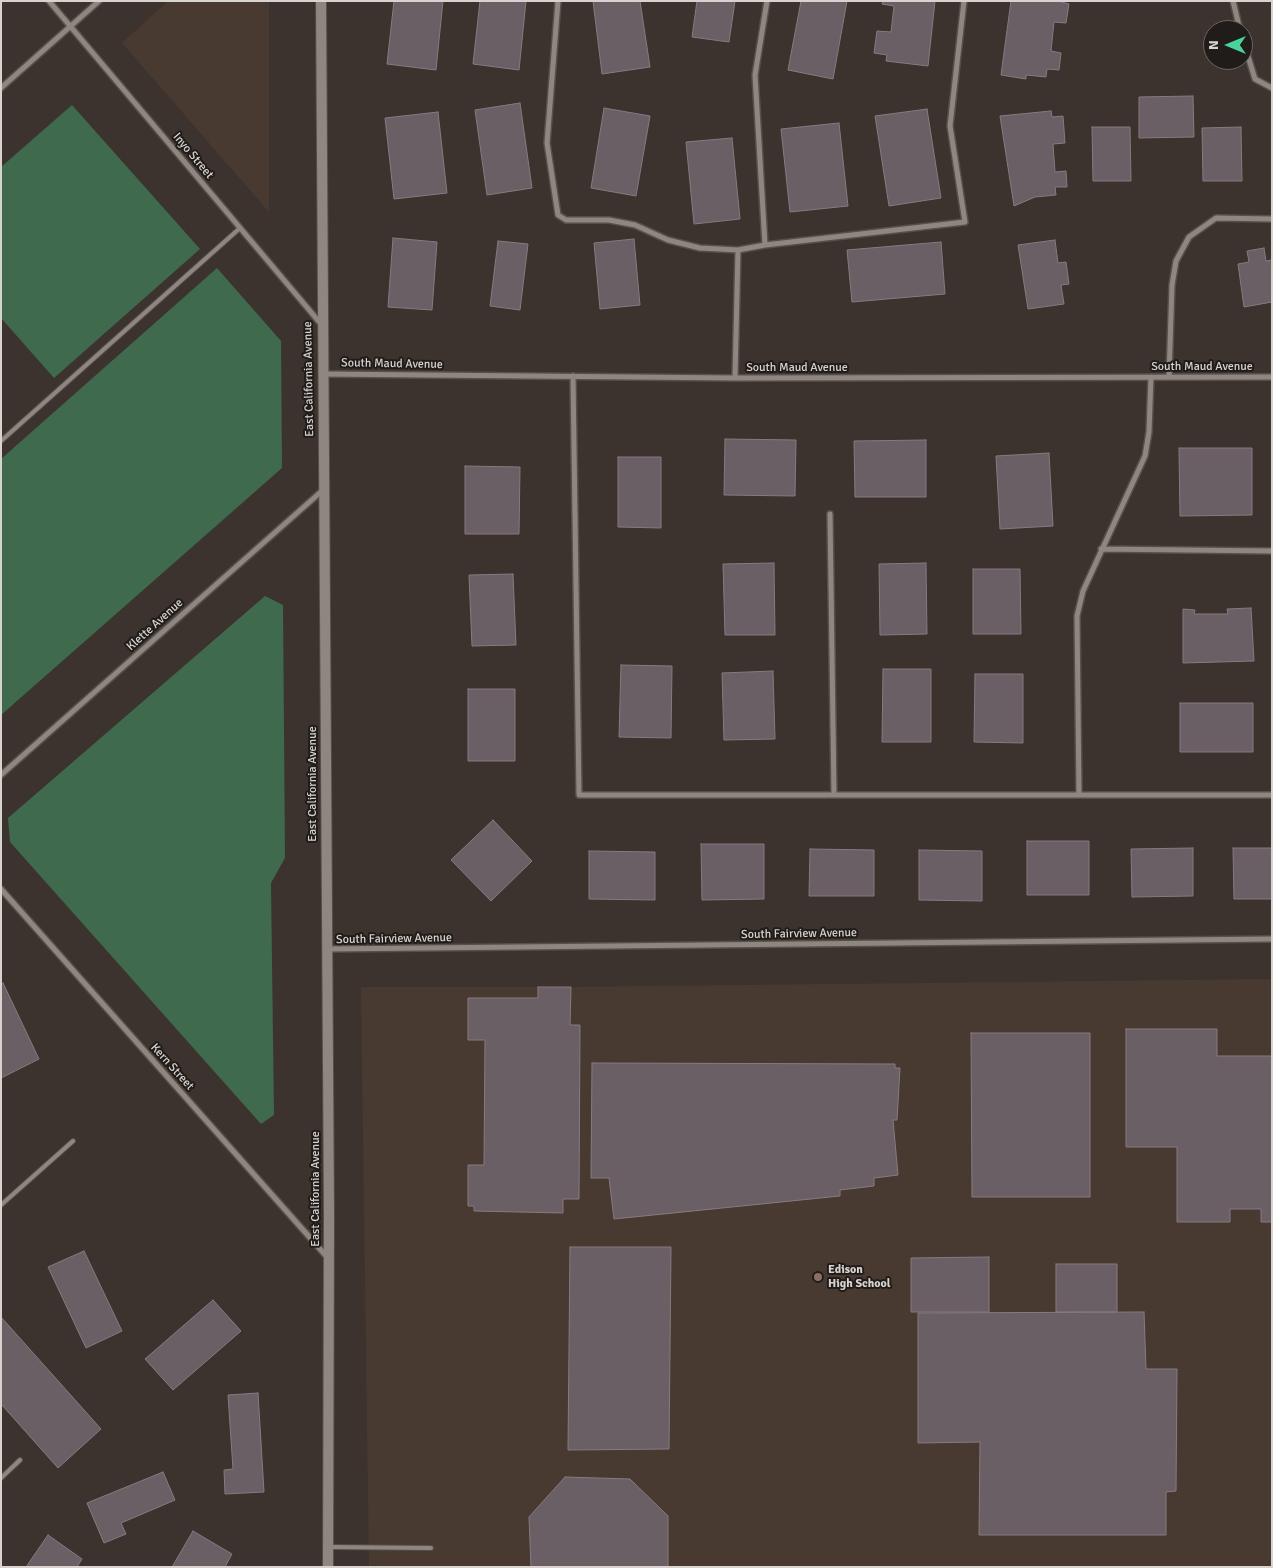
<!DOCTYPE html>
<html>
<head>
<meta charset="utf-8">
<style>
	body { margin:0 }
	#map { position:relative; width:1273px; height:1568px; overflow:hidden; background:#3c332e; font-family:Signika,sans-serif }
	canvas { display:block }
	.frame { position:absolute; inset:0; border:2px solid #d8d3cf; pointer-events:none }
	.north { position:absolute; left:1203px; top:20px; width:50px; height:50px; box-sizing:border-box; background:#201c1a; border:1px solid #6a6562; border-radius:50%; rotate:270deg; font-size:14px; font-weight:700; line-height:20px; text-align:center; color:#d8d3cf }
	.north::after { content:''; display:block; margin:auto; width:18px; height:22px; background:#4ad49c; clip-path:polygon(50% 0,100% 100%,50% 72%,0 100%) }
</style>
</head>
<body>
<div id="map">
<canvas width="1273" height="1568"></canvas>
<div class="frame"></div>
<div class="north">N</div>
</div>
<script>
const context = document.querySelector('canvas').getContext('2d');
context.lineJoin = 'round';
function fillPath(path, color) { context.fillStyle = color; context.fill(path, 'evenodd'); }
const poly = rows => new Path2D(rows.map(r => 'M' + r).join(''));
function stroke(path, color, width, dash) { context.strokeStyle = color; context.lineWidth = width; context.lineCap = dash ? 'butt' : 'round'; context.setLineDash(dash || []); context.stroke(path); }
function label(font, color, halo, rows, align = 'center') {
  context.font = font + ' Signika,sans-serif'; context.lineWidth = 4; context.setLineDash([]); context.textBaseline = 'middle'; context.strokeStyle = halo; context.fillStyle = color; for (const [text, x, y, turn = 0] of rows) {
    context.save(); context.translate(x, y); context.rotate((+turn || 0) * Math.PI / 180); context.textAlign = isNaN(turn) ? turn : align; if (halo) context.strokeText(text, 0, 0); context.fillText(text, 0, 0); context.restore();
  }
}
const built = poly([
	[168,1,269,1,269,212,122,43],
	[1272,979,1272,1567,369,1567,361,987,571,987]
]);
const green = poly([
	[72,105,200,249,54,378,1,318,1,167],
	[217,268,281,341,282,468,1,715,1,459],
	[265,596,283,605,285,858,271,883,274,1115,261,1124,10,842,8,818]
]);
const building = poly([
	[394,1,443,1,436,70,387,64,394,1],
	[480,1,526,1,519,70,473,64,480,1],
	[593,1,640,1,650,67,602,74,593,1],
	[697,1,735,1,729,42,692,37,697,1],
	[801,1,847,1,833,79,788,70,801,1],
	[883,1,935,1,928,66,886,61,887,55,874,53,877,31,891,32,894,6,882,4,883,1],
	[1011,1,1058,1,1069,4,1066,23,1054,22,1051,51,1061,53,1059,70,1047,69,1046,77,1026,75,1026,79,1001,75,1011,1],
	[1193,96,1194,137,1139,138,1139,97,1193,96],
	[520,103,532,188,487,195,475,110,520,103],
	[604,108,650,116,636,196,591,188,604,108],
	[927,109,941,198,889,206,875,116,927,109],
	[1051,111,1052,117,1063,116,1065,143,1053,144,1055,172,1066,171,1067,187,1055,187,1056,195,1035,197,1014,206,1000,116,1051,111],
	[438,112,447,193,394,199,385,118,438,112],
	[839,123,848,206,790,212,781,129,839,123],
	[1092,127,1130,127,1131,181,1093,181,1092,127],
	[1241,127,1242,181,1203,181,1202,128,1241,127],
	[732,138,740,219,694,224,686,142,732,138],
	[393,238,437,242,432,310,388,307,393,238],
	[634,239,640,305,600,309,594,243,634,239],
	[1055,240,1058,263,1066,262,1069,284,1061,285,1064,304,1028,309,1018,245,1055,240],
	[498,241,528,244,520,310,490,306,498,241],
	[941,242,945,294,852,302,847,250,941,242],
	[1264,248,1266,261,1272,260,1272,302,1244,307,1238,264,1249,262,1247,251,1264,248],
	[725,439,796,440,795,496,724,495,725,439],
	[926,440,926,497,855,497,854,441,926,440],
	[1179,448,1252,448,1252,515,1180,516,1179,448],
	[1049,453,1053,526,1000,529,996,456,1049,453],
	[618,457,661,457,661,528,618,527,618,457],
	[465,466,520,467,519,534,465,534,465,466],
	[774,563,775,635,725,635,723,564,774,563],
	[926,563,927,634,880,635,879,564,926,563],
	[973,569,1020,569,1021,634,973,634,973,569],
	[513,574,516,645,472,646,469,575,513,574],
	[1251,608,1254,661,1183,663,1183,609,1195,610,1194,614,1228,614,1227,609,1251,608],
	[621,665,672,666,671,738,619,737,621,665],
	[883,669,931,669,931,742,882,742,883,669],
	[773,671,775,739,724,740,722,673,773,671],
	[975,674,1023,674,1023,743,974,742,975,674],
	[468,689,515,689,515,761,468,761,468,689],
	[1180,703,1253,703,1253,752,1180,752,1180,703],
	[493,820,532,861,491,901,451,860,493,820],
	[1027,841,1089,841,1089,895,1027,895,1027,841],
	[701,844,764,844,764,899,702,900,701,844],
	[1193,848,1193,896,1132,897,1131,849,1193,848],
	[1233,848,1272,848,1272,899,1234,899,1233,848],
	[810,849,874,850,874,896,809,896,810,849],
	[919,850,982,851,982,901,919,900,919,850],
	[589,851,655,852,655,900,589,899,589,851],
	[3,983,39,1059,1,1078,1,985,3,983],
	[538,987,571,987,570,1025,580,1025,579,1199,563,1199,563,1213,474,1211,474,1206,468,1206,468,1165,484,1165,485,1040,468,1040,468,998,538,998,538,987],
	[1126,1029,1217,1029,1217,1056,1272,1056,1272,1222,1261,1222,1261,1209,1230,1209,1230,1222,1177,1222,1177,1147,1126,1147,1126,1029],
	[971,1033,1090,1033,1090,1197,972,1197,971,1033],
	[592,1063,895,1064,895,1068,900,1068,897,1120,893,1120,898,1175,874,1178,874,1186,840,1190,840,1196,614,1219,609,1178,591,1178,592,1063],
	[570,1247,671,1247,669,1449,568,1450,570,1247],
	[84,1251,122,1331,86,1348,48,1267,84,1251],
	[989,1257,989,1312,911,1312,911,1258,989,1257],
	[1056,1264,1117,1264,1117,1312,1056,1312,1056,1264],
	[213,1300,241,1331,173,1390,145,1359,213,1300],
	[1144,1312,1146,1369,1177,1369,1176,1491,1166,1492,1166,1535,979,1535,980,1442,918,1443,918,1313,1144,1312],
	[1,1317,101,1429,58,1468,1,1404,1,1317],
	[258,1393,264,1492,225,1494,224,1470,233,1469,228,1395,258,1393],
	[163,1472,175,1500,121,1523,126,1534,104,1543,87,1503,163,1472],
	[565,1477,630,1479,668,1516,668,1567,531,1567,529,1517,565,1477],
	[193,1531,232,1554,225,1567,172,1567,193,1531],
	[48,1535,82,1559,77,1567,26,1567,48,1535]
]);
const lane = poly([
	[1,441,240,228],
	[1,1205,73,1141],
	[1,1478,20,1460],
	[329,1547,431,1548]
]);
const street = poly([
	[49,1,321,324],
	[558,1,547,143,558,215,566,220,609,220,635,225,668,240,700,248,738,250,765,245,965,222,950,126,964,1],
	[1233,1,1240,30],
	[1243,40,1255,79,1272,88],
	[1,88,99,1],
	[765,245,755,75,767,1],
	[323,374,735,378,1272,377],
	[573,376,579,795,1272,795],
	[1169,376,1172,285,1176,261,1189,237,1216,218,1272,219],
	[735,378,738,250],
	[830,514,834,795],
	[1101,549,1272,551],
	[1,775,323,490],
	[1079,795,1077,616,1083,591,1145,456,1149,432,1151,377],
	[1,889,328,1258],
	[327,949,1272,939]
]);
const secondary = poly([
	[321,1,329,1216,328,1567]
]);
const markers = [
	[818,1277,5,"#8d6e63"]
];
const streetNames = [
	["Inyo Street",193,156,50],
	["South Maud Avenue",392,364,1],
	["South Maud Avenue",1202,367],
	["South Maud Avenue",797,368],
	["East California Avenue",309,379,-91],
	["Klette Avenue",155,625,-42],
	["East California Avenue",313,784,-90],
	["South Fairview Avenue",799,934,-1],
	["South Fairview Avenue",394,939,-1],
	["Kern Street",172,1067,48],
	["East California Avenue",316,1189,-90]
];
const poiNames = [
	["Edison",828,1270],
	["High School",828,1284]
];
fillPath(built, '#493a31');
fillPath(green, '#3f6a4e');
fillPath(building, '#6a5f64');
stroke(building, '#867b80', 1);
stroke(lane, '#564f4a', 6);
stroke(street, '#564f4a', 8);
stroke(secondary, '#564f4a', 12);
stroke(lane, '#908680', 4);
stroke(street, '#908680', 5);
stroke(secondary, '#908680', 10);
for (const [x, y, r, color] of markers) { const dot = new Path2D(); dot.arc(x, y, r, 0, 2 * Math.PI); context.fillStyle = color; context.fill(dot); stroke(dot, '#201c1a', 2); }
label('12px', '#d8d3cf', '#201c1a', streetNames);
label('bold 12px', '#d8d3cf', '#201c1a', poiNames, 'left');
</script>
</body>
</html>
